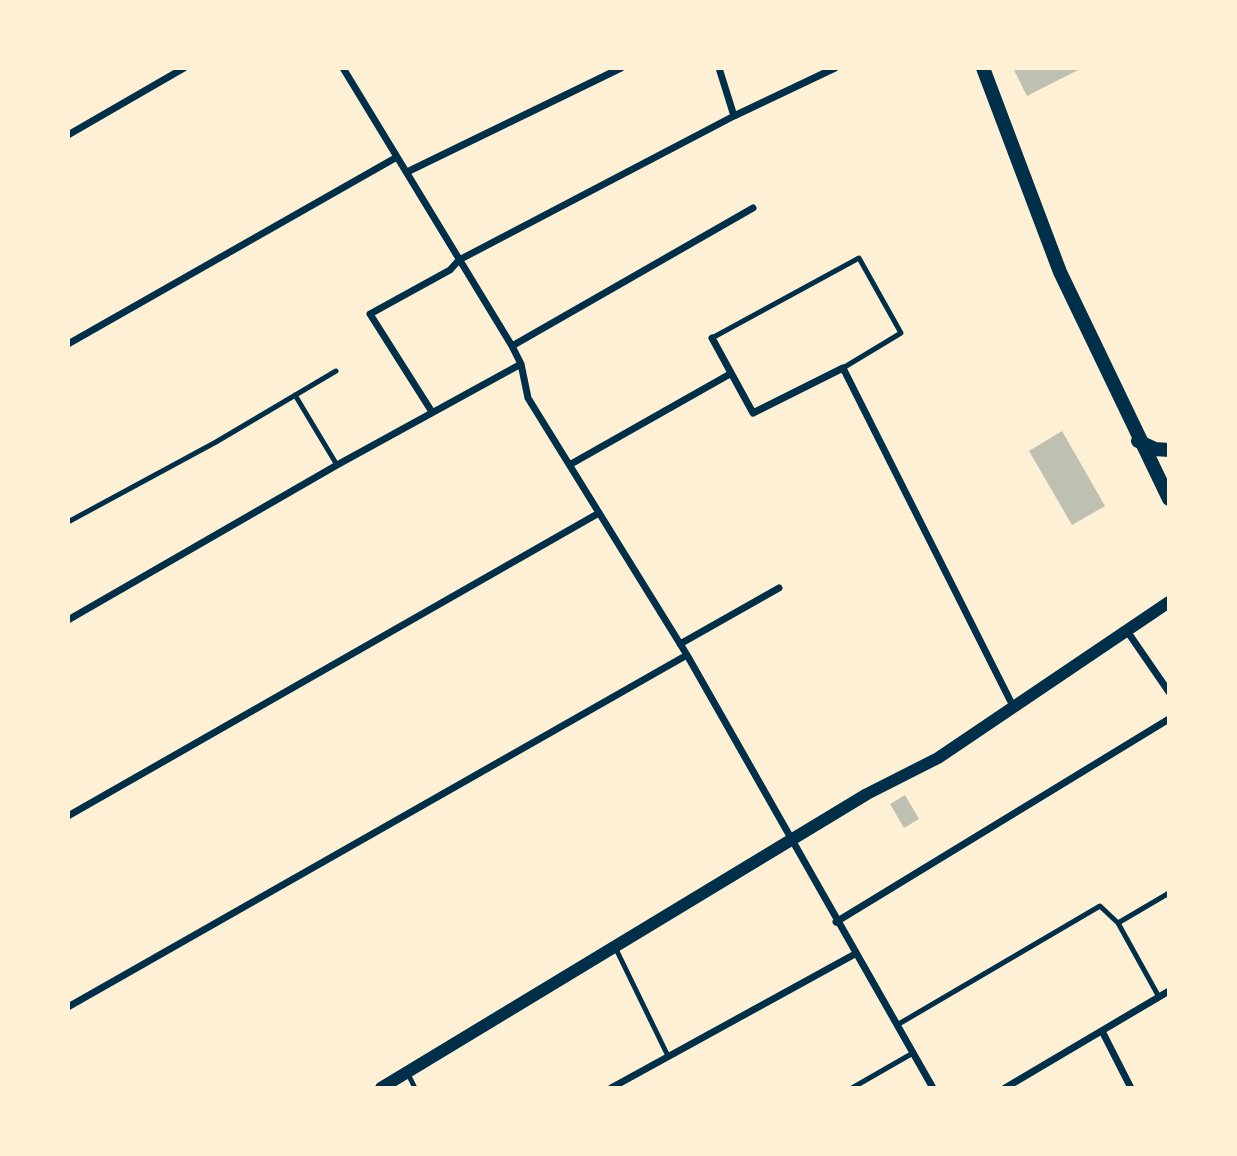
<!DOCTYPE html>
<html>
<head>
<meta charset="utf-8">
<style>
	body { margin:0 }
	#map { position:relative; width:1237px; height:1156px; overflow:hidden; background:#fdf0d5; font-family:"Crimson Pro",serif }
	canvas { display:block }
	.frame { position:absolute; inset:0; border:70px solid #fdf0d5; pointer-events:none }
</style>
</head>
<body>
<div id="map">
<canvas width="1237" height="1156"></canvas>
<div class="frame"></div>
</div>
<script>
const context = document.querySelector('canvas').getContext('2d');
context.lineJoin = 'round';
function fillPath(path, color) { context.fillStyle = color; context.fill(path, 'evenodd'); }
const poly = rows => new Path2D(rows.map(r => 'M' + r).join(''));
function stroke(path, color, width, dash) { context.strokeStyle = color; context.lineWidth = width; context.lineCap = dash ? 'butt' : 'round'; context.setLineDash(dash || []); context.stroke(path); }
const building = poly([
	[1013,68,1082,68,1027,96],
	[1062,431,1105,506,1072,525,1029,451],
	[905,795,919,819,904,828,890,804]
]);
const service = poly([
	[712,338,859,258,901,333,843,368],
	[295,395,337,465],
	[68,522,216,442,336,371],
	[1118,923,1169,893],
	[615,947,668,1056],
	[897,1025,1100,906,1118,923,1159,997],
	[407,1072,415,1088],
	[852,1088,913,1053]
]);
const minor = poly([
	[343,68,512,346,521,364,528,398,687,655,933,1088],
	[719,68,734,116],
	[68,135,184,68],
	[407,172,621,68],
	[712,338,753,413,843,368,1014,708],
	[68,344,397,157],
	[512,346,753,208],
	[432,412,370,314,450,270,459,260,734,116,835,68],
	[571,464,730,374],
	[68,620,337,465,521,364],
	[1127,631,1169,692],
	[680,644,779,588],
	[68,816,599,513],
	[836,922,1169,719],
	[68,1007,687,655],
	[1102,1031,1131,1088],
	[611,1088,855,954],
	[1005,1088,1169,991]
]);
const tertiary = poly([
	[381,1088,867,794,938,758,1169,602]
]);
const secondary = poly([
	[983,68,1060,272,1169,499],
	[1138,441,1155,449,1169,450]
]);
fillPath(building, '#bec0b2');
stroke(service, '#003049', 5);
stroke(minor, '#003049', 7);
stroke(tertiary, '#003049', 12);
stroke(secondary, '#003049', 14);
</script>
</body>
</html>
